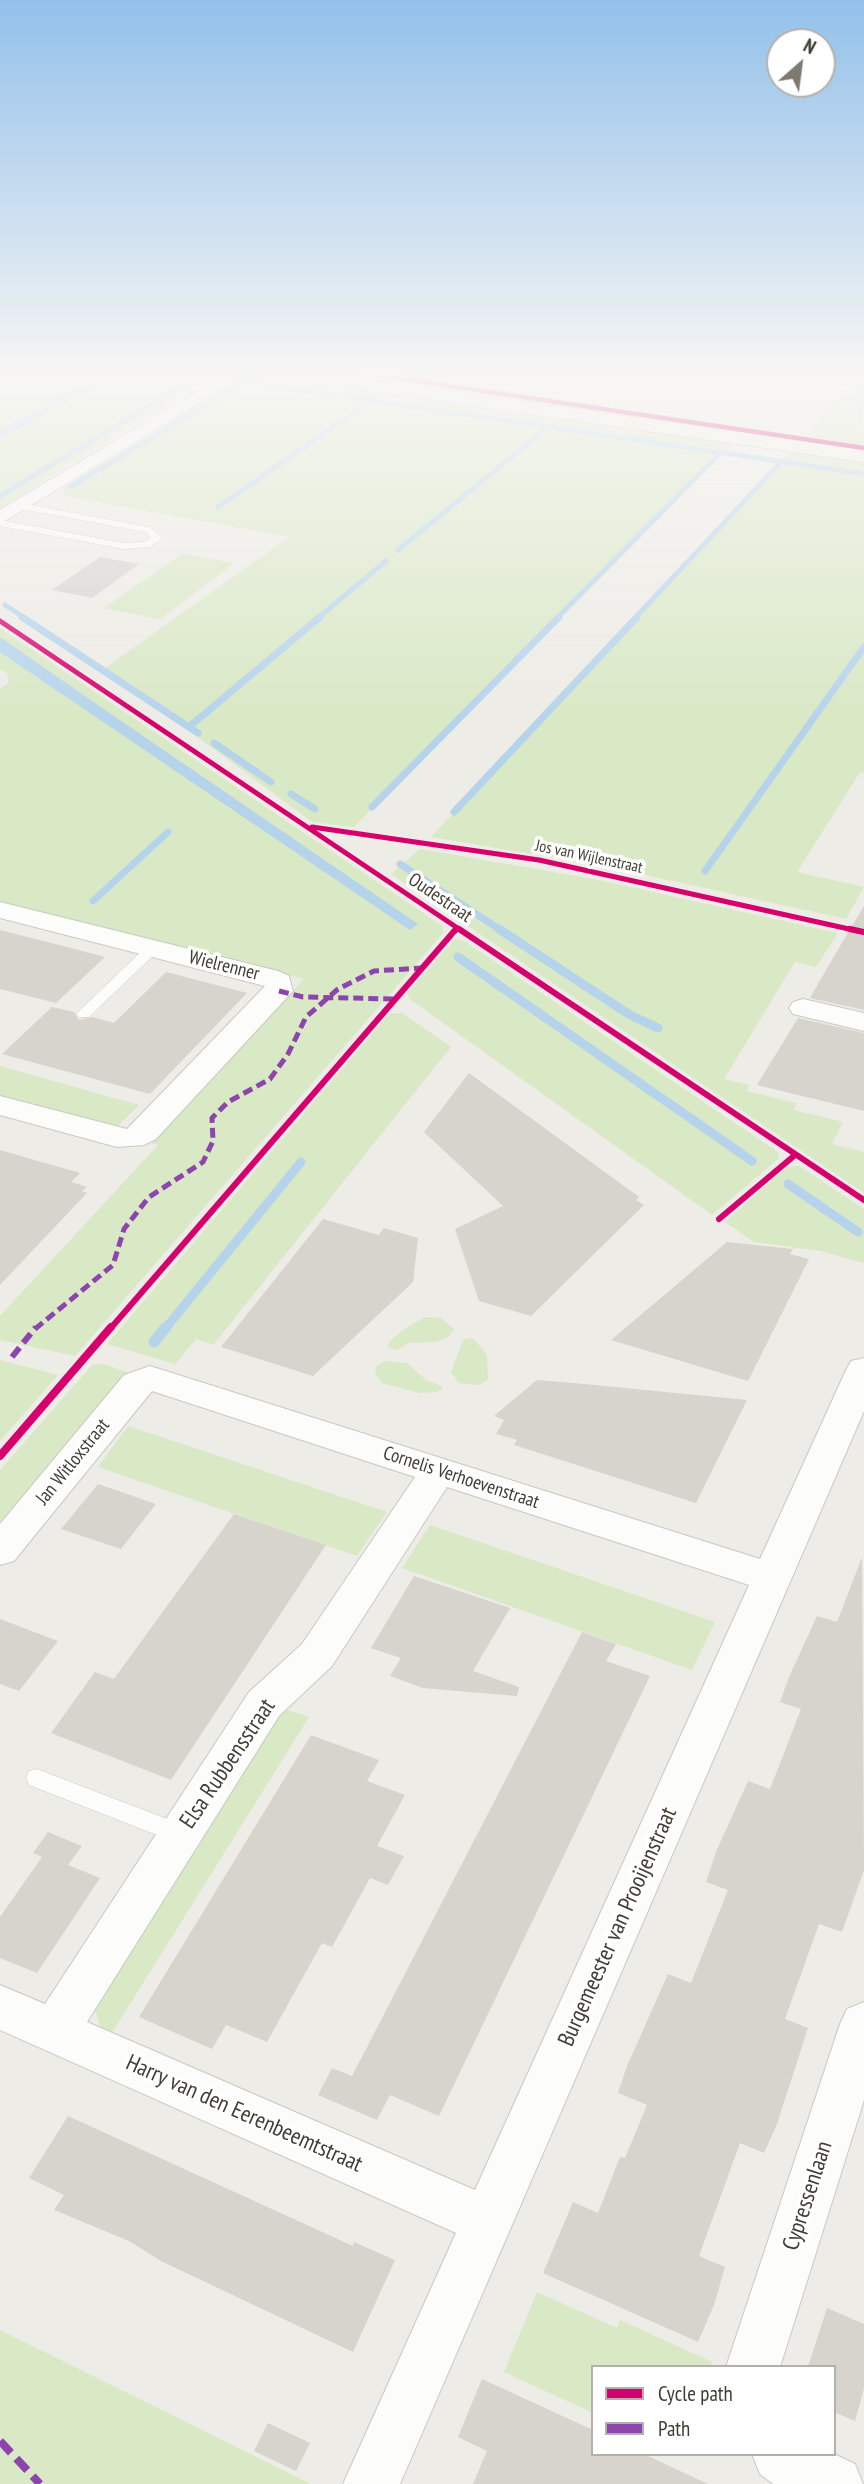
<!DOCTYPE html>
<html>
<head>
<meta charset="utf-8">
<style>
	body { margin:0 }
	#map { position:relative; width:864px; height:2484px; overflow:hidden; background:#eeece6; font-family:"PT Sans Narrow",sans-serif }
	canvas { display:block }
	.legend { position:absolute; left:591px; top:2365px; width:245px; height:91px; box-sizing:border-box; background:#fff; border:2px solid #b3b1ad; margin:0; padding:9px 12px; list-style:none; font-size:21px; color:#423d33 }
	.legend li { display:flex; align-items:center; gap:14px; height:35px }
	.legend b { width:35px; border:2px solid #b3b1ad }
	.north { position:absolute; left:766px; top:28px; width:70px; height:70px; box-sizing:border-box; background:#fff; border:2px solid #b3b1ad; border-radius:50%; rotate:28deg; font-size:19px; font-weight:700; line-height:28px; text-align:center; color:#423d33 }
	.north::after { content:''; display:block; margin:auto; width:24px; height:32px; background:#7e7a72; clip-path:polygon(50% 0,100% 100%,50% 72%,0 100%) }
</style>
</head>
<body>
<div id="map">
<canvas width="864" height="2484"></canvas>
<ul class="legend">
<li><b style="height:9px;background:#d6006c"></b>Cycle path</li>
<li><b style="height:9px;background:#8e44ad"></b>Path</li>
</ul>
<div class="north">N</div>
</div>
<script>
const context = document.querySelector('canvas').getContext('2d');
context.lineJoin = 'round';
function fillPath(path, color) { context.fillStyle = color; context.fill(path, 'evenodd'); }
const poly = rows => new Path2D(rows.map(r => 'M' + r).join(''));
function stroke(path, color, width, dash) { context.strokeStyle = color; context.lineWidth = width; context.lineCap = dash ? 'butt' : 'round'; context.setLineDash(dash || []); context.stroke(path); }
function label(font, color, halo, rows, align = 'center') {
  context.font = font + ' "PT Sans Narrow",sans-serif'; context.lineWidth = 7; context.setLineDash([]); context.textBaseline = 'middle'; context.strokeStyle = halo; context.fillStyle = color; for (const [text, x, y, turn = 0] of rows) {
    context.save(); context.translate(x, y); context.rotate((+turn || 0) * Math.PI / 180); context.textAlign = isNaN(turn) ? turn : align; if (halo) context.strokeText(text, 0, 0); context.fillText(text, 0, 0); context.restore();
  }
}
const green = poly([
	[0,373,103,373,0,430],
	[120,373,215,374,0,508,0,439],
	[862,373,864,446,805,436],
	[282,374,736,441,354,827,312,822,105,668,289,537,64,496,64,488,235,381],
	[793,449,864,457,864,773,860,772,797,872,864,887,846,919,609,867,431,837],
	[182,554,235,563,160,619,104,608],
	[0,628,441,925,443,929,443,933,75,1356,0,1340,0,1316,158,1145,152,1143,304,979,0,903,0,689,9,682,7,673,0,670],
	[420,849,599,880,838,933,816,967,795,962,724,1079,749,1085,747,1091,796,1103,794,1110,843,1122,832,1144,864,1152,864,1193,391,874],
	[455,939,466,942,779,1153,778,1159,712,1215,411,1000,407,993],
	[390,1013,402,1013,451,1047,213,1345,196,1339,175,1364,107,1344],
	[0,1066,139,1105,116,1128,0,1096],
	[799,1166,864,1209,864,1263,821,1251,754,1242,725,1222,787,1167],
	[425,1317,441,1318,454,1329,448,1337,436,1342,409,1343,396,1350,388,1348,389,1342,403,1330],
	[468,1338,474,1339,487,1355,488,1379,480,1385,459,1383,451,1372,463,1340],
	[0,1360,58,1375,0,1441],
	[385,1361,407,1363,426,1380,442,1386,442,1389,438,1392,419,1393,382,1383,375,1373,377,1366],
	[93,1364,104,1364,129,1373,0,1529,0,1470],
	[128,1426,387,1512,357,1556,98,1467],
	[430,1525,715,1622,692,1670,402,1568],
	[276,1706,309,1717,110,2036,100,2026,92,2001],
	[537,2292,617,2328,620,2320,712,2362,710,2367,593,2367,593,2413,504,2372],
	[0,2330,311,2484,0,2484]
]);
const water = poly([
	[103,373,120,373,0,439,0,430],
	[0,637,89,699,418,924,410,930,0,652]
]);
const streamFar3 = poly([
	[70,487,242,384,255,383,864,474],
	[0,496,198,377,168,373],
	[218,507,372,400],
	[398,550,548,427],
	[5,605,25,618],
	[318,618,386,561],
	[557,618,721,452],
	[635,618,781,462]
]);
const streamFar2 = poly([
	[22,617,198,733],
	[189,727,320,617],
	[214,743,271,782],
	[291,794,315,809],
	[372,807,559,617],
	[454,812,637,617],
	[400,864,502,931],
	[705,871,864,647],
	[93,901,168,832]
]);
const streamFar1 = poly([
	[499,929,630,1015,658,1028],
	[458,957,752,1161],
	[788,1184,858,1232],
	[165,1329,301,1162]
]);
const stream = poly([
	[154,1342,166,1327]
]);
const building = poly([
	[100,557,139,564,92,598,52,590],
	[864,906,864,1010,810,998,840,946],
	[0,930,67,947,105,957,56,1003,0,989],
	[166,972,247,993,150,1094,2,1054,52,1007,74,1012,79,1020,93,1017,114,1023],
	[798,1018,864,1033,864,1111,757,1085],
	[469,1073,639,1197,636,1200,644,1205,531,1316,479,1301,455,1229,503,1206,424,1132],
	[0,1150,80,1173,71,1182,87,1187,82,1191,87,1193,0,1285],
	[323,1219,379,1235,384,1228,418,1238,413,1282,313,1376,221,1347],
	[727,1242,793,1249,790,1254,809,1259,748,1381,611,1340],
	[537,1380,574,1383,747,1400,696,1503,514,1445,517,1440,496,1434,504,1420,494,1416],
	[98,1484,156,1504,121,1549,61,1529],
	[234,1514,326,1545,171,1780,51,1733,95,1672,114,1679,116,1676],
	[862,1557,864,1870,842,1932,819,1924,785,2019,808,2028,777,2124,764,2153,740,2143,699,2256,725,2267,714,2305,698,2342,543,2273,573,2202,598,2213,620,2157,625,2158,647,2105,618,2093,627,2066,668,1974,691,1983,728,1890,706,1882,716,1852,748,1781,770,1789,801,1709,780,1702,789,1677,817,1616,837,1622],
	[414,1576,510,1608,473,1671,519,1687,517,1696,423,1688,390,1676,401,1658,371,1648],
	[0,1619,58,1641,19,1691,0,1684],
	[582,1632,616,1644,606,1661,650,1676,439,2116,390,2095,377,2120,318,2095,332,2068,352,2076],
	[311,1735,379,1760,367,1781,405,1795,377,1846,404,1856,388,1885,370,1878,332,1947,322,1943,267,2042,226,2025,212,2049,139,2017],
	[48,1832,82,1846,68,1865,100,1878,37,1973,0,1958,0,1917,42,1857,33,1853],
	[68,2116,353,2246,354,2242,395,2260,353,2352,161,2261,129,2241,54,2210,64,2195,29,2178],
	[827,2308,864,2324,864,2388,855,2421,834,2412,834,2367,808,2367],
	[482,2379,593,2430,593,2454,644,2454,708,2484,473,2484,487,2451,458,2437],
	[268,2423,310,2443,296,2471,254,2451]
]);
const lane = poly([
	[20,503,149,527,163,538,150,547,124,549,0,526,0,520,124,543,144,542,151,538,146,532,16,508,15,506,20,503],
	[153,944,158,945,158,951,89,1017,79,1017,76,1014,79,1011,148,945,153,944],
	[37,1769,188,1827,192,1834,188,1841,180,1844,29,1785,26,1778,29,1771,37,1769]
]);
const street = poly([
	[229,373,248,373,0,524,0,510,229,373],
	[0,902,278,971,289,976,293,991,156,1139,144,1145,117,1147,0,1115,0,1096,127,1129,265,986,0,918,0,902],
	[803,999,864,1013,864,1031,793,1014,789,1008,793,1002,803,999],
	[864,1358,864,1411,400,2484,343,2484,456,2233,0,2030,0,1985,45,2004,249,1692,302,1644,415,1477,152,1391,14,1561,0,1565,0,1524,124,1375,150,1366,760,1559,846,1370,851,1361,864,1358],
	[447,1487,749,1585,475,2190,87,2022,279,1716,332,1666,447,1487],
	[864,2002,864,2100,780,2367,726,2367,840,2024,847,2009,864,2002],
	[752,2454,834,2454,855,2464,863,2484,773,2484,760,2474,752,2454]
]);
const secondary = poly([
	[275,373,323,373,864,450,864,462,285,379,275,373]
]);
const quietFar2 = poly([
	[279,991,303,997,394,999],
	[35,1329,113,1265,124,1229,149,1197,203,1162,213,1141,212,1118,228,1102,270,1079,288,1054,306,1017,338,989,374,971,421,968]
]);
const quietFar1 = poly([
	[12,1357,36,1327]
]);
const quiet = poly([
	[0,2441,40,2484]
]);
const cyclewayFar3 = poly([
	[363,373,864,448]
]);
const cyclewayFar2 = poly([
	[0,621,462,931],
	[312,827,539,860,858,931],
	[455,931,457,928]
]);
const cyclewayFar1 = poly([
	[459,929,864,1200],
	[850,929,864,932],
	[719,1219,795,1155],
	[110,1329,456,929]
]);
const cycleway = poly([
	[0,1456,111,1327]
]);
const farStreetnames = [
	["Jos van Wijlenstraat",589,857,12]
];
const streetNames = [
	["Oudestraat",440,898,34],
	["Wielrenner",224,966,14],
	["Jan Witloxstraat",73,1462,-51],
	["Cornelis Verhoevenstraat",461,1478,18]
];
const nearStreetnames = [
	["Elsa Rubbensstraat",228,1764,-56],
	["Burgemeester van Prooijenstraat",618,1927,-66],
	["Harry van den Eerenbeemtstraat",244,2114,24],
	["Cypressenlaan",808,2196,-72]
];
fillPath(green, '#d9e8c5');
fillPath(water, '#b5d4ec');
stroke(streamFar3, '#b5d4ec', 5);
stroke(streamFar2, '#b5d4ec', 7);
stroke(streamFar1, '#b5d4ec', 9);
stroke(stream, '#b5d4ec', 11);
fillPath(building, '#d7d4ce');
stroke(lane, '#cac8c2', 1);
stroke(street, '#cac8c2', 2);
stroke(secondary, '#cdc9bd', 2);
fillPath(lane, '#fcfcfb');
fillPath(street, '#fcfcfb');
fillPath(secondary, '#f6f3ec');
stroke(quietFar2, '#8e44ad', 5, [10, 5]);
stroke(quietFar1, '#8e44ad', 6, [12, 6]);
stroke(quiet, '#8e44ad', 8, [16, 8]);
stroke(cyclewayFar3, '#d6006c', 4.5);
stroke(cyclewayFar2, '#d6006c', 5);
stroke(cyclewayFar1, '#d6006c', 6);
stroke(cycleway, '#d6006c', 8);
const sky = context.createLinearGradient(0, 0, 0, 720);
sky.addColorStop(0, '#93c1ea');
sky.addColorStop(0.52, '#f7f6f4');
sky.addColorStop(1, '#f7f6f400');
context.fillStyle = sky;
context.fillRect(0, 0, 864, 720);
label('16px', '#423d33', '#fff', farStreetnames);
label('19px', '#423d33', '#fff', streetNames);
label('23px', '#423d33', '#fff', nearStreetnames);
</script>
</body>
</html>
